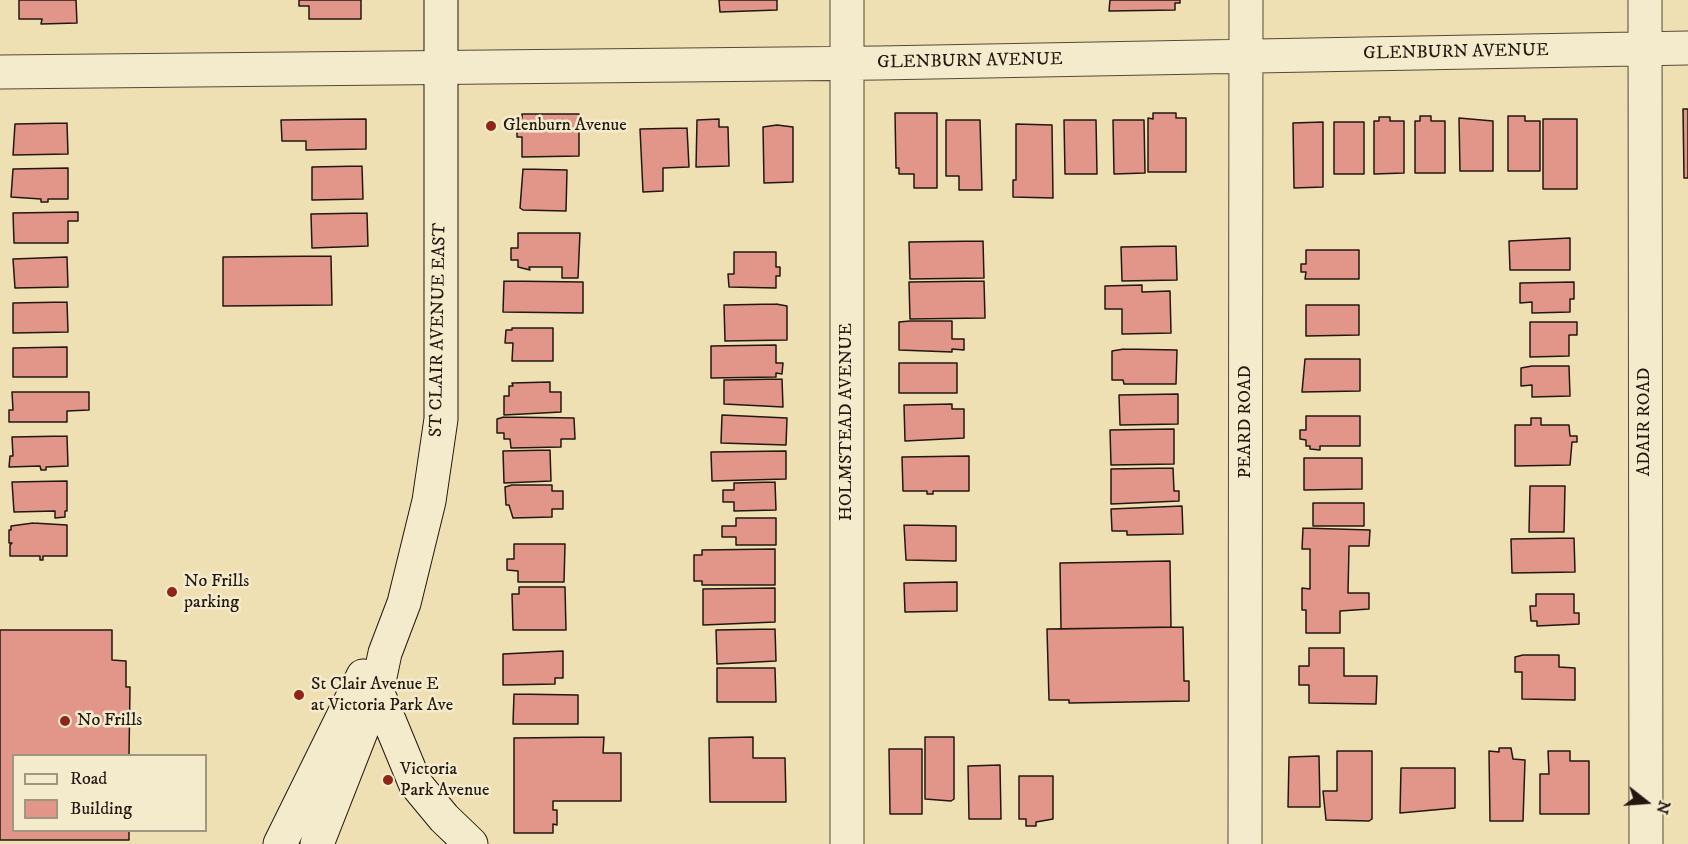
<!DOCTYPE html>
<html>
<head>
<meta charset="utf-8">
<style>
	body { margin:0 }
	#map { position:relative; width:1688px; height:844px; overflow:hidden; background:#eee0b2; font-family:"IM FELL DW Pica",serif }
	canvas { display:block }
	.legend { position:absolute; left:12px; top:754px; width:195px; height:78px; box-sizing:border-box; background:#f4ebcd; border:2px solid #a09781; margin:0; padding:8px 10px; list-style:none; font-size:18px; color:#22180f }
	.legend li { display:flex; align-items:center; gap:12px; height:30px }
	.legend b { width:30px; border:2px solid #a09781 }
	.north { position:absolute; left:1616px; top:772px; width:60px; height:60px; -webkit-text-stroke:4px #f4ebcd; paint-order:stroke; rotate:107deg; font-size:16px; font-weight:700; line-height:24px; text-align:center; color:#22180f }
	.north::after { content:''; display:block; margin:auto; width:21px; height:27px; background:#22180f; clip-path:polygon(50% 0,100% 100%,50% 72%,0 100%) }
</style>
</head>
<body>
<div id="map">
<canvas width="1688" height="844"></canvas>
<ul class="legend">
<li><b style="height:8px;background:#f4ebcd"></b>Road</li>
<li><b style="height:16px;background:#e2968a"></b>Building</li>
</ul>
<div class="north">N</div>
</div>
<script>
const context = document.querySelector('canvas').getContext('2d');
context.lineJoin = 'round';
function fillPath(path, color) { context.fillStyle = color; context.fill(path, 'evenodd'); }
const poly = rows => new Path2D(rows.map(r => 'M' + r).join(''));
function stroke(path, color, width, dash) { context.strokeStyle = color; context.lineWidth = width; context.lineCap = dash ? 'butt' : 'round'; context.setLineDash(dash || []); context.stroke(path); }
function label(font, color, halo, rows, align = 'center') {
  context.font = font + ' "IM FELL DW Pica",serif'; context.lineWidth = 5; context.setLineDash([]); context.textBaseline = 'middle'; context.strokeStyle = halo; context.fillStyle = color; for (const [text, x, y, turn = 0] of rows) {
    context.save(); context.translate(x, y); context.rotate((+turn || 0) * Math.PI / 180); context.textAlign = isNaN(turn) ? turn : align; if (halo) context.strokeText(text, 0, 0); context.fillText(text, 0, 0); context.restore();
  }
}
const building = poly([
	[19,0,76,0,77,23,41,24,42,19,19,19,19,0],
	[299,0,361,0,361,19,309,19,309,6,299,6,299,0],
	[719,0,777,0,777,10,720,12,719,0],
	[1110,0,1180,0,1180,3,1175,3,1175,10,1109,11,1110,0],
	[1683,109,1688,109,1688,178,1684,178,1683,109],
	[895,113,937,113,937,188,914,188,914,174,899,174,899,168,896,168,895,113],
	[1153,113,1176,113,1176,118,1186,118,1186,172,1148,172,1148,118,1153,119,1153,113],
	[522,114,579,114,579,156,522,157,522,137,517,137,517,118,522,118,522,114],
	[1420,116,1431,116,1431,121,1445,121,1445,173,1415,173,1415,121,1420,121,1420,116],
	[1508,116,1525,116,1525,121,1540,121,1540,171,1508,171,1508,116],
	[1379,117,1390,117,1390,121,1404,121,1404,173,1374,174,1374,121,1379,121,1379,117],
	[1459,118,1493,121,1493,171,1460,171,1459,118],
	[366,119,366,149,306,150,306,141,282,141,281,120,366,119],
	[719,119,719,127,728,127,729,166,696,167,697,120,719,119],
	[1543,119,1577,119,1577,189,1543,189,1543,119],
	[946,120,980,120,982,190,959,190,959,176,946,176,946,120],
	[1064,120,1096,120,1097,174,1065,174,1064,120],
	[1113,120,1144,120,1145,173,1114,174,1113,120],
	[1323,122,1323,187,1294,188,1293,123,1323,122],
	[1334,122,1364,122,1364,174,1334,174,1334,122],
	[67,123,68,154,13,155,15,124,67,123],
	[1016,124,1052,125,1053,198,1013,197,1013,180,1016,180,1016,124],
	[777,125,793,127,793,182,764,183,763,127,777,125],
	[687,128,689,167,663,168,663,191,643,192,640,129,687,128],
	[362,166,363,199,312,200,312,167,362,166],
	[68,168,68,199,48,199,48,202,41,202,41,199,11,197,13,169,68,168],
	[523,169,567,170,566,211,523,210,520,208,523,169],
	[78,212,78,221,68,221,68,243,14,243,13,213,78,212],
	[367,213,368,246,312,248,311,214,367,213],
	[518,233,580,233,578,278,562,278,562,267,529,267,530,270,518,267,518,260,511,260,511,248,518,248,518,233],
	[1570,238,1570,270,1510,270,1509,241,1570,238],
	[983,241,984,278,910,279,909,242,983,241],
	[1176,246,1177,280,1122,281,1121,247,1176,246],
	[1306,250,1359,250,1359,279,1305,279,1306,272,1301,272,1301,264,1306,264,1306,250],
	[734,252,776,252,776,267,780,267,780,276,776,276,776,288,729,287,728,274,734,274,734,252],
	[331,256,332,305,223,306,223,257,331,256],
	[67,257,68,287,15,288,13,259,67,257],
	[504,281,583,282,583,313,503,312,504,281],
	[984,281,985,318,910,319,909,282,984,281],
	[1574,282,1574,299,1570,299,1570,312,1532,313,1532,302,1520,303,1520,283,1574,282],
	[1142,285,1142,292,1170,291,1171,333,1122,334,1122,309,1105,309,1105,286,1142,285],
	[67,302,68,332,13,333,13,303,67,302],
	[776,304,787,306,787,340,725,341,724,305,776,304],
	[1306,305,1359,305,1359,335,1306,336,1306,305],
	[910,321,952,321,952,339,964,339,964,350,952,349,952,352,899,350,899,322,910,321],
	[1530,322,1577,322,1577,335,1569,335,1569,356,1530,357,1530,322],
	[512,328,553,328,553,361,512,361,513,343,505,343,506,330,512,330,512,328],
	[776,345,776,363,783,363,782,374,776,373,776,377,711,378,711,346,776,345],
	[67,347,67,377,13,377,13,348,67,347],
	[1124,349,1177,350,1176,384,1124,384,1123,380,1112,380,1112,351,1124,349],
	[1305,359,1360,359,1360,391,1302,392,1305,359],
	[899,363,957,363,957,393,899,393,899,363],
	[1532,366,1569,366,1570,396,1532,397,1532,385,1521,386,1521,368,1532,366],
	[782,379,783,407,724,404,724,380,782,379],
	[550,382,550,392,561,392,561,412,504,415,504,396,509,396,509,386,513,386,512,383,550,382],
	[12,392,89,392,89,410,67,411,67,422,9,422,9,410,13,410,12,392],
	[1178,394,1178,424,1120,425,1119,395,1178,394],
	[952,404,952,409,964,409,964,438,905,441,904,405,952,404],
	[722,415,787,418,786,445,721,443,722,415],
	[1306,416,1360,416,1360,446,1320,446,1320,450,1310,449,1310,446,1306,446,1306,440,1300,439,1300,430,1306,430,1306,416],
	[504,417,574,418,575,439,561,439,561,447,511,448,510,439,504,439,504,433,497,433,497,419,504,417],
	[1531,418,1541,418,1541,425,1569,425,1570,436,1577,436,1577,442,1572,442,1570,465,1515,466,1515,425,1531,425,1531,418],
	[1174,429,1174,464,1111,465,1110,430,1174,429],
	[67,436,68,466,46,467,46,470,41,470,40,466,9,467,10,456,13,456,12,437,67,436],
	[550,450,551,481,504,483,503,451,550,450],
	[786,451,786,479,712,481,711,452,786,451],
	[969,456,969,491,933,491,933,494,927,494,927,491,903,491,902,457,969,456],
	[1304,458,1362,458,1362,489,1304,490,1304,458],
	[1173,468,1174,491,1179,491,1179,501,1111,504,1111,469,1173,468],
	[67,481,67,511,65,511,65,517,55,518,55,511,14,512,12,482,67,481],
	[775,482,776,510,734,511,734,502,723,502,723,490,734,490,734,483,775,482],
	[512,485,552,485,552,491,563,491,563,509,552,509,552,517,513,518,509,505,506,505,505,487,512,485],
	[1530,486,1565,486,1564,532,1529,532,1530,486],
	[1313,503,1364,503,1364,526,1313,526,1313,503],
	[1182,506,1183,534,1127,535,1127,531,1112,531,1111,509,1182,506],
	[736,518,776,518,776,545,736,545,736,537,722,537,722,526,736,526,736,518],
	[33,523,67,525,67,556,43,556,43,560,40,560,40,556,10,556,10,545,12,543,9,543,9,530,11,530,11,526,33,523],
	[904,525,956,526,956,561,906,560,904,525],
	[1303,528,1370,530,1369,546,1349,546,1348,593,1369,593,1369,609,1340,611,1340,633,1306,633,1306,610,1302,610,1302,588,1310,589,1310,549,1302,549,1303,528],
	[1574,538,1575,572,1512,573,1511,539,1574,538],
	[514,544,565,544,564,582,518,582,518,571,507,570,507,559,514,559,514,544],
	[775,549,775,585,702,585,702,581,694,581,694,555,702,555,702,550,775,549],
	[1170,561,1171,627,1061,629,1060,563,1170,561],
	[957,582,957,611,905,612,904,583,957,582],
	[519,587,565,587,566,630,513,630,512,594,519,594,519,587],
	[775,588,775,622,703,625,703,589,775,588],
	[1536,594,1574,594,1574,613,1579,613,1579,624,1537,626,1537,621,1531,621,1530,606,1536,606,1536,594],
	[1183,627,1184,681,1189,681,1189,701,1069,703,1069,700,1049,700,1047,629,1183,627],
	[775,629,776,661,717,664,716,630,775,629],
	[0,630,112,630,112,660,126,661,126,687,130,687,129,756,14,756,14,830,129,830,129,840,0,840,0,630],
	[1309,648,1344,648,1344,676,1377,676,1376,704,1309,703,1309,685,1299,685,1299,666,1309,666,1309,648],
	[563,651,563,678,555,678,555,684,503,685,503,654,563,651],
	[1523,655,1559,655,1559,667,1575,668,1575,700,1522,699,1522,672,1515,672,1515,657,1523,655],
	[717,668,775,668,776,702,717,702,717,668],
	[514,694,578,695,578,724,513,724,514,694],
	[604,737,603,753,621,753,621,801,553,801,553,810,557,810,557,825,553,824,553,833,514,833,514,738,604,737],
	[753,737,753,758,785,758,786,802,710,802,709,738,753,737],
	[925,737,954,737,954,799,951,801,925,799,925,737],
	[1499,748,1511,748,1513,759,1525,760,1523,821,1490,821,1489,751,1499,752,1499,748],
	[889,749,922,749,922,814,890,814,889,749],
	[1337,751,1372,751,1372,819,1369,821,1326,820,1323,791,1337,791,1337,751],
	[1548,751,1570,751,1570,761,1589,761,1589,814,1540,814,1540,774,1549,774,1548,751],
	[1319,756,1320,807,1288,807,1289,757,1319,756],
	[1000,765,1001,819,969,819,968,766,1000,765],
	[1401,768,1455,768,1455,808,1400,813,1401,768],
	[1019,776,1053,776,1053,819,1036,822,1036,826,1026,826,1026,819,1019,819,1019,776]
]);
const street = poly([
	[1645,0,1646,844],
	[0,72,879,63,1688,48],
	[847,844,847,0],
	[1245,844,1246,0]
]);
const secondary = poly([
	[377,691,415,783,444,818,471,844],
	[280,844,363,676],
	[317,844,377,691,385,653,404,603,429,501,441,419,441,0]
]);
const markers = [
	[491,126,6,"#8f2418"],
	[172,592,6,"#8f2418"],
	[299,695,6,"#8f2418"],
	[65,721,6,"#8f2418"],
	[388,780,6,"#8f2418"]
];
const streetNames = [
	["GLENBURN AVENUE",1456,53,-1],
	["GLENBURN AVENUE",970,62,-1],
	["ST CLAIR AVENUE EAST",439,330,-89],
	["HOLMSTEAD AVENUE",847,422,-90],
	["PEARD ROAD",1246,422,-90],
	["ADAIR ROAD",1645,422,-90]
];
const poiNames = [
	["Glenburn Avenue",503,126],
	["No Frills",184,582],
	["parking",184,603],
	["St Clair Avenue E",311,685],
	["at Victoria Park Ave",311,706],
	["No Frills",77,721],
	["Victoria",400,770],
	["Park Avenue",400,791]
];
fillPath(building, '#e2968a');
stroke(building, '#22180f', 1.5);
stroke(street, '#554a38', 35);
stroke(secondary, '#22180f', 35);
stroke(street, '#f4ebcd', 33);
stroke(secondary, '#f4ebcd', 33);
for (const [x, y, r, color] of markers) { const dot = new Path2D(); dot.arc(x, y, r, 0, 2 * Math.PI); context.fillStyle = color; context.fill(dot); stroke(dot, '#f4ebcd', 2); }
label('18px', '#22180f', '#f4ebcd', streetNames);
label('18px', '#22180f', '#f4ebcd', poiNames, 'left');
</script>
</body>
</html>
